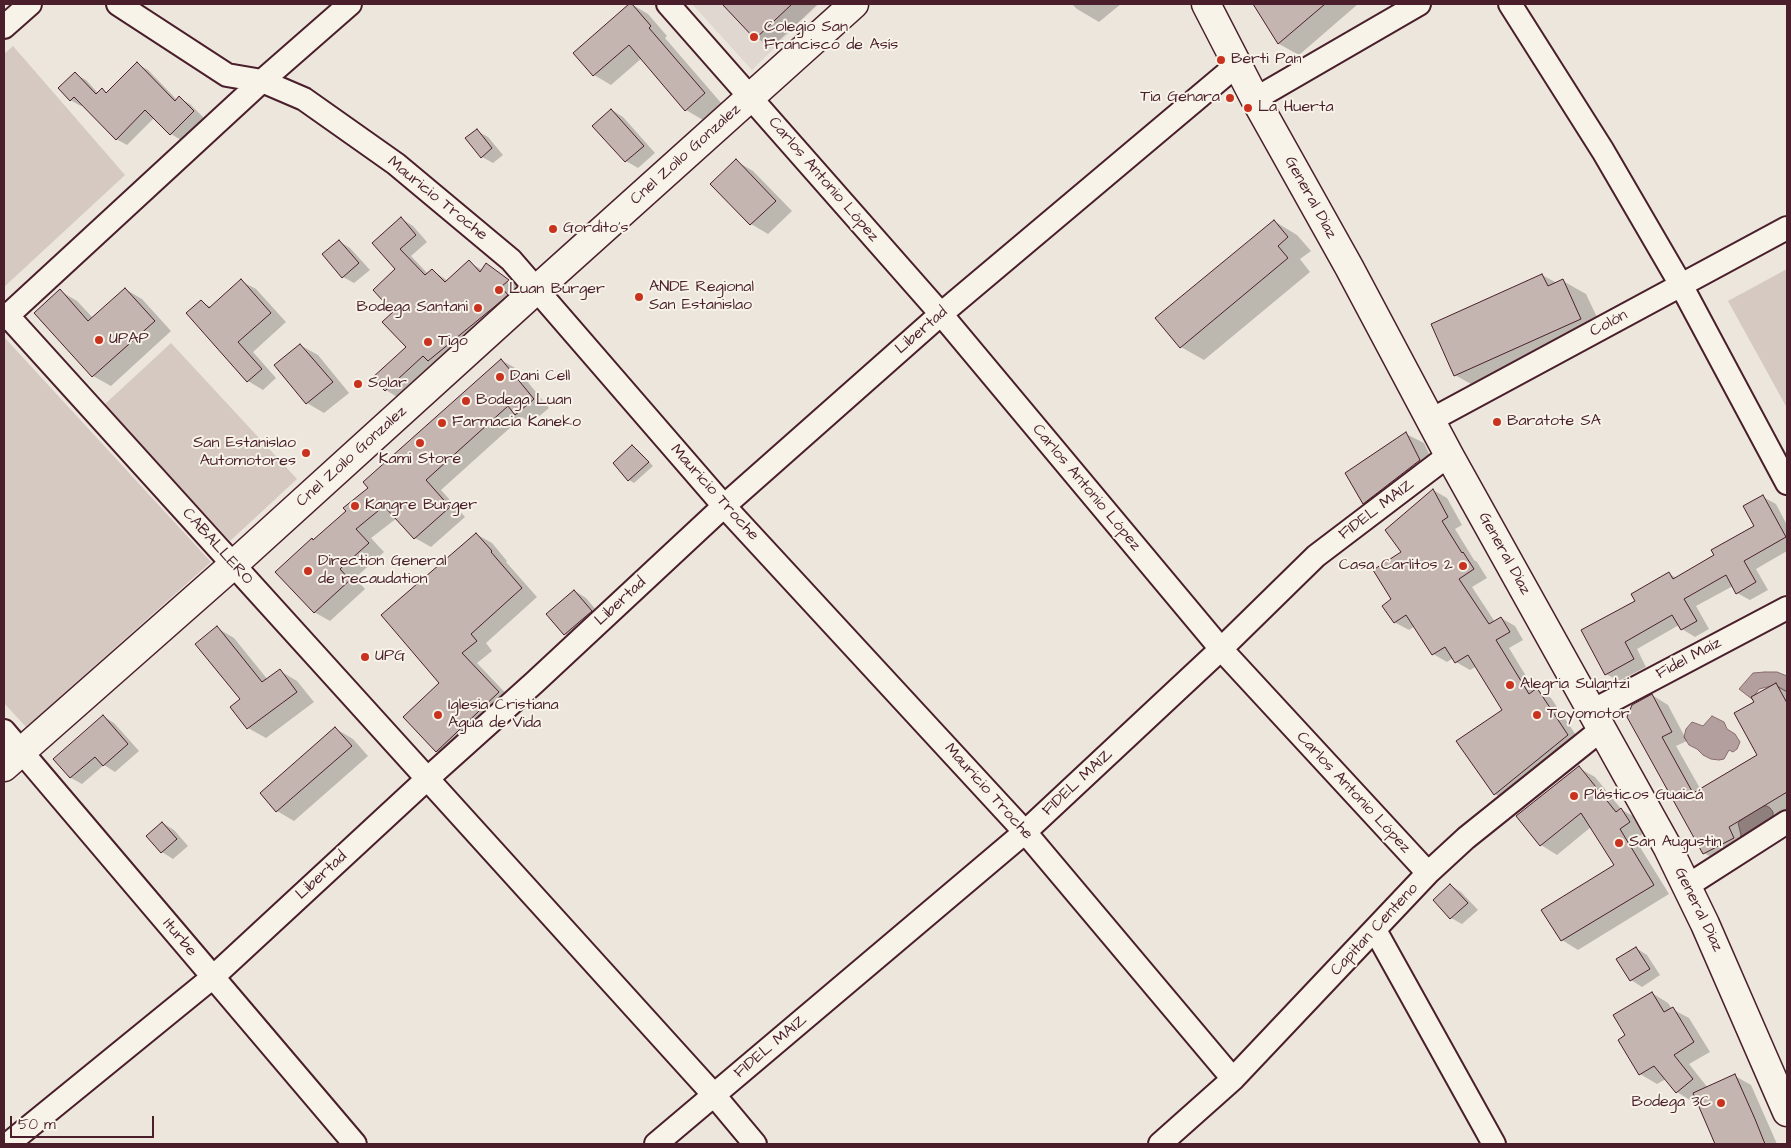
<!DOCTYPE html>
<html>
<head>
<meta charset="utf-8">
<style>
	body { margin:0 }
	#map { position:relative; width:1791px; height:1148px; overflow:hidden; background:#ece6dd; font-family:"Architects Daughter",sans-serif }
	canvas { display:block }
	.frame { position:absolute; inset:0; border:5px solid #4a1f2b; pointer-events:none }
	.scale { position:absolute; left:10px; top:1116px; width:144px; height:22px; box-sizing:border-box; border:2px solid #4a1f2b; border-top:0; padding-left:6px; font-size:15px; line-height:18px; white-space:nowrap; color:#4a1f2b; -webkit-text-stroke:4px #f7f3e8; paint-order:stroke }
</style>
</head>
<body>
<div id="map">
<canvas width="1791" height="1148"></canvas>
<div class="frame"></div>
<div class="scale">50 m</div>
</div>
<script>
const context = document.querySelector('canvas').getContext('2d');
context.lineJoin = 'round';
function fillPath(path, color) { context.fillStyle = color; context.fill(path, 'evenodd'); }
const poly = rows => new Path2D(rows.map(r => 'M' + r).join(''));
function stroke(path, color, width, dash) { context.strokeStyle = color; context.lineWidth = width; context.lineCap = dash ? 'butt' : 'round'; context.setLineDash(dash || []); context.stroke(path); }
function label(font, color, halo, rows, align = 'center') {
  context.font = font + ' "Architects Daughter",sans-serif'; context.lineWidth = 4; context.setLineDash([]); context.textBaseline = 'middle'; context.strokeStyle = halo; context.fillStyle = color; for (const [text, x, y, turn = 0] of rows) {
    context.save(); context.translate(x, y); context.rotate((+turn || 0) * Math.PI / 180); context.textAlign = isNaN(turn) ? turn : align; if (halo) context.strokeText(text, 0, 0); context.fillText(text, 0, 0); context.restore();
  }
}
const built = poly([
	[692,4,819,4,752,70]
]);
const green = poly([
	[13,46,125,175,4,287,4,54],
	[1787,269,1787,408,1728,301],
	[4,337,211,562,26,727,4,703],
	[171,343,297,479,230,541,104,405]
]);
const water = poly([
	[1765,672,1777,672,1787,676,1787,692,1775,685,1759,689,1752,699,1739,689,1753,673,1765,672],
	[1712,716,1724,722,1727,729,1735,734,1740,742,1737,749,1733,752,1729,750,1724,759,1719,760,1711,759,1703,755,1697,749,1689,745,1684,737,1686,729,1692,722,1703,726,1712,716],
	[1758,806,1767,806,1770,808,1773,812,1773,820,1740,839,1741,835,1738,823,1758,806]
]);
const shadow = poly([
	[631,4,648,14,667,36,665,38,722,104,703,120,686,110,642,58,611,85,594,75],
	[724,4,818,4,772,47,756,38],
	[1072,4,1121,4,1099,22,1077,9],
	[1255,4,1358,4,1299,55,1279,44],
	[137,64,148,70,177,100,179,98,190,104,204,118,181,140,171,134,154,118,127,145,116,139,83,105,81,106,70,100,75,74,86,80,98,93,102,90,108,93],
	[612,110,623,117,655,153,638,168,626,161,594,126],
	[477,131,488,137,503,155,493,163,482,157],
	[736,161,753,171,792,211,768,234,751,224,712,184],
	[402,219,413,226,427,242,411,256,428,274,432,270,448,281,469,262,482,270,486,265,520,287,440,367,434,363,397,397,386,390,407,347,395,312],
	[1274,221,1297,235,1311,251,1300,259,1310,272,1204,360,1181,347],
	[339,241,350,248,370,270,354,283,343,277],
	[1542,275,1557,283,1563,281,1586,294,1604,332,1478,388,1455,375],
	[241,281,256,289,286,322,253,352,276,378,263,390,248,381,201,302,211,307],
	[125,289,142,299,171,331,111,386,93,376,36,313,60,291,77,301,93,318],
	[300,345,318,355,349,393,324,413,307,403],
	[501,360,517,369,549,408,531,423,522,417,441,490,465,517,431,547,415,538,397,518,371,538,384,552,355,578,365,589,330,621,314,612,314,541,347,511],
	[1406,434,1424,443,1437,470,1381,513,1364,503],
	[632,447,638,450,653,466,634,483,629,480],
	[1433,490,1447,498,1462,525,1455,529,1474,560,1477,562,1487,578,1472,587,1495,622,1501,618,1515,626,1523,640,1509,648,1535,691,1537,690,1551,698,1582,744,1509,802,1495,794,1504,710,1477,666,1470,670,1456,662,1453,658,1447,662,1433,654,1415,626,1409,630,1394,622,1393,599,1403,553],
	[1763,497,1776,504,1787,525,1787,551,1756,569,1768,590,1750,600,1737,593,1733,586,1696,606,1709,629,1695,637,1682,629,1679,625,1637,649,1646,667,1619,681,1606,674,1637,602,1669,574,1677,578,1716,556,1756,526],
	[476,534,492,543,507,561,506,562,537,597,486,643,492,651,477,663,514,702,452,760,436,751,440,683],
	[575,591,586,598,603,618,576,641,565,634,548,614],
	[217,628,234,638,268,680,280,671,297,681,314,702,266,738,248,728,232,707,242,700],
	[1776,685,1787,691,1787,810,1744,836,1749,847,1720,862,1704,853,1628,716,1652,695,1668,705,1687,741,1676,746,1701,790,1758,755,1755,703],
	[103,716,114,723,139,751,115,772,104,765,82,784,71,778,54,759],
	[336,729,353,739,368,756,294,821,277,811],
	[1579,768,1595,777,1622,810,1638,819,1646,832,1635,839,1669,894,1578,950,1562,940,1616,866,1591,827,1557,855,1541,845],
	[163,823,174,830,188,846,173,859,162,852,148,836],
	[1450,885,1461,892,1478,910,1462,924,1451,918],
	[1636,948,1647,955,1660,975,1642,987,1631,980],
	[1652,993,1668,1003,1672,1009,1689,1018,1710,1052,1689,1064,1708,1088,1735,1076,1751,1085,1777,1144,1744,1144,1743,1141,1735,1144,1726,1144,1714,1137,1697,1099,1693,1102,1677,1092,1666,1079,1657,1084,1640,1074,1619,1040,1627,1035]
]);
const building = poly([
	[629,4,632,4,651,26,649,28,705,93,685,111,629,45,593,76,573,53,629,4],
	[722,4,792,4,755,39,722,4],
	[1253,4,1325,4,1278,44,1253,4],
	[137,62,175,101,179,96,194,111,170,135,145,110,116,140,74,97,70,101,58,88,75,72,96,94,102,88,106,93,137,62],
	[611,109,644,146,625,162,592,126,611,109],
	[477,129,492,148,481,158,465,138,477,129],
	[736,159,776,201,750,225,710,184,736,159],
	[401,217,416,235,400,249,425,275,432,269,445,282,469,260,480,272,486,263,509,280,501,287,508,295,494,307,428,361,423,356,385,391,372,378,406,347,382,322,393,312,373,290,395,269,372,243,401,217],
	[1274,220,1288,237,1278,246,1288,258,1180,348,1155,318,1274,220],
	[339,240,359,263,342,278,322,254,339,240],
	[1542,274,1548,286,1563,279,1581,319,1454,376,1431,324,1542,274],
	[241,279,271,313,238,342,262,369,247,382,186,313,201,300,209,308,241,279],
	[125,288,155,321,92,377,34,313,60,289,88,321,125,288],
	[300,344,333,382,306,404,274,365,300,344],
	[501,359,534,399,515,415,508,406,426,480,450,507,414,539,384,506,356,529,369,543,340,569,350,580,314,613,275,572,312,538,313,540,346,511,343,508,368,488,363,482,501,359],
	[1406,432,1420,460,1363,504,1345,473,1406,432],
	[632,445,649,462,628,481,613,463,632,445],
	[1433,489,1448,517,1442,521,1462,553,1463,552,1474,569,1459,579,1489,624,1501,617,1510,632,1496,640,1529,694,1537,688,1568,735,1494,795,1456,741,1502,710,1468,655,1455,663,1445,647,1432,655,1406,615,1394,623,1382,606,1391,599,1373,570,1401,552,1385,530,1433,489],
	[1763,495,1786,537,1744,561,1756,582,1736,594,1726,575,1684,599,1697,621,1681,630,1672,615,1625,642,1634,659,1605,675,1581,630,1635,601,1631,594,1669,572,1673,579,1714,555,1711,550,1754,526,1743,506,1763,495],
	[476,533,492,551,491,552,522,588,471,634,477,641,462,653,499,692,436,752,403,717,439,683,381,615,476,533],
	[574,590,592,611,564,635,546,614,574,590],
	[217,626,262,682,280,669,297,692,247,729,230,707,240,699,195,644,217,626],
	[1776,683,1787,703,1787,792,1729,827,1734,838,1703,854,1627,717,1632,705,1652,694,1672,732,1662,737,1693,793,1757,755,1734,713,1754,702,1751,697,1776,683],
	[103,715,128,744,103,766,95,757,70,778,53,759,103,715],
	[335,727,352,746,276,812,260,793,335,727],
	[1579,766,1616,812,1621,808,1630,822,1620,829,1654,885,1561,941,1541,910,1614,865,1581,813,1540,846,1516,816,1579,766],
	[162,822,177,839,161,853,146,836,162,822],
	[1450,884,1468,903,1450,919,1433,900,1450,884],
	[1636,947,1650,969,1630,981,1616,959,1636,947],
	[1652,992,1664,1012,1673,1007,1694,1042,1674,1055,1693,1079,1676,1093,1654,1066,1639,1075,1618,1040,1625,1035,1613,1015,1652,992],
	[1735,1074,1755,1119,1765,1144,1715,1144,1693,1093,1735,1074]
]);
const street = poly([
	[118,4,227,75,262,81,304,99,396,164,511,260,724,506,1025,832,1233,1079],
	[668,4,941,314,1221,649,1428,873],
	[1510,4,1603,151,1681,285,1787,483],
	[4,27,30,4],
	[1255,99,1419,4],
	[7,315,714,1095,755,1144],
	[4,319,262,81,350,4],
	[1431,420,1787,228],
	[1592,711,1787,608],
	[4,731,355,1144],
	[1687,886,1787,822],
	[1375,930,1494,1144],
	[8,1144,213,977,427,779,535,682,724,506,941,314,1238,64],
	[656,1144,1025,832,1221,649,1316,556,1449,455],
	[1160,1144,1233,1079,1428,873,1466,838,1602,729]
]);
const secondary = poly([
	[1206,4,1255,99,1349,267,1449,455,1668,848,1705,924,1787,1112],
	[4,767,233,565,537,289,854,4]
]);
const markers = [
	[754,37,5,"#c8321e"],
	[1221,60,5,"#c8321e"],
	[1230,98,5,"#c8321e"],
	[1248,108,5,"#c8321e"],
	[553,229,5,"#c8321e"],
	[499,290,5,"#c8321e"],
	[639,297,5,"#c8321e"],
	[478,308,5,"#c8321e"],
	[99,340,5,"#c8321e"],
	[428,342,5,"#c8321e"],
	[500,377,5,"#c8321e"],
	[358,384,5,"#c8321e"],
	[466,401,5,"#c8321e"],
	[1497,422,5,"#c8321e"],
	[442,423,5,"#c8321e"],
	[420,443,5,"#c8321e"],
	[306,453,5,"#c8321e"],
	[355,506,5,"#c8321e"],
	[1463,566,5,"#c8321e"],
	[308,571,5,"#c8321e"],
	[365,657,5,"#c8321e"],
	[1510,685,5,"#c8321e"],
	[438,715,5,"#c8321e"],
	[1537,715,5,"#c8321e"],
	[1574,796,5,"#c8321e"],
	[1619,843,5,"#c8321e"],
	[1721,1103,5,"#c8321e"]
];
const poiNames = [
	["Colegio San",764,28],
	["Francisco de Asís",764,46],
	["Berti Pan",1231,60],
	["Tia Genara",1220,98,"right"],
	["La Huerta",1258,108],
	["Gordito's",563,229],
	["ANDE Regional",649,288],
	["San Estanislao",649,306],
	["Luan Burger",509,290],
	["Bodega Santani",468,308,"right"],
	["UPAP",109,340],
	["Tigo",438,342],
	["Dani Cell",510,377],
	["Solar",368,384],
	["Bodega Luan",476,401],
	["Baratote SA",1507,422],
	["Farmacia Kaneko",452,423],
	["San Estanislao",296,444,"right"],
	["Automotores",296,462,"right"],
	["Kami Store",420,460,"center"],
	["Kangre Burger",365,506],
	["Direction General",318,562],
	["de recaudation",318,580],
	["Casa Carlitos 2",1453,566,"right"],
	["UPG",375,657],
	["Alegria Sulantzi",1520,685],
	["Iglesia Cristiana",448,706],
	["Agua de Vida",448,724],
	["Toyomotor",1547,715],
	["Plásticos Guaicá",1584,796],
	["San Augustin",1629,843],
	["Bodega 3C",1711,1103,"right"]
];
const streetNames = [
	["Cnel Zoilo Gonzalez",686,155,-42],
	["Carlos Antonio López",823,180,49],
	["General Diaz",1310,198,61],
	["Mauricio Troche",437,199,39],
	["Colón",1609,324,-28],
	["Libertad",922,331,-41],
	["Cnel Zoilo Gonzalez",352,457,-42],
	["Carlos Antonio López",1086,488,50],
	["Mauricio Troche",714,493,48],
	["FIDEL MAIZ",1377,510,-37],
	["CABALLERO",217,547,48],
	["General Diaz",1504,554,61],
	["Libertad",621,602,-43],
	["Fidel Maíz",1689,659,-28],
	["FIDEL MAIZ",1078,783,-43],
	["Mauricio Troche",988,792,48],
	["Carlos Antonio López",1353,793,47],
	["Libertad",322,876,-43],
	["General Diaz",1698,910,64],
	["Capitan Centeno",1375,930,-47],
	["Iturbe",179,938,50],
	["FIDEL MAIZ",771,1047,-40]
];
fillPath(built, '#e0d7d0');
fillPath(green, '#d5c9c2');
fillPath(water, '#b39f9d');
stroke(water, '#896c6f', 1);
fillPath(shadow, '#0003');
fillPath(building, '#c4b5b0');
stroke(building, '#4a1f2b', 1);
stroke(street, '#4a1f2b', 26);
stroke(secondary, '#4a1f2b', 31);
stroke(street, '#f7f3e8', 22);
stroke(secondary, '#f7f3e8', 28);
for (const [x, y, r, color] of markers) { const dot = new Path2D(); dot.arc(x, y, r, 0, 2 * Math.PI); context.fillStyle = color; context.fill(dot); stroke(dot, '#f7f3e8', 2); }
label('16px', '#4a1f2b', '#f7f3e8', poiNames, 'left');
label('16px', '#4a1f2b', '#f7f3e8', streetNames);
</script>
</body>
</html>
